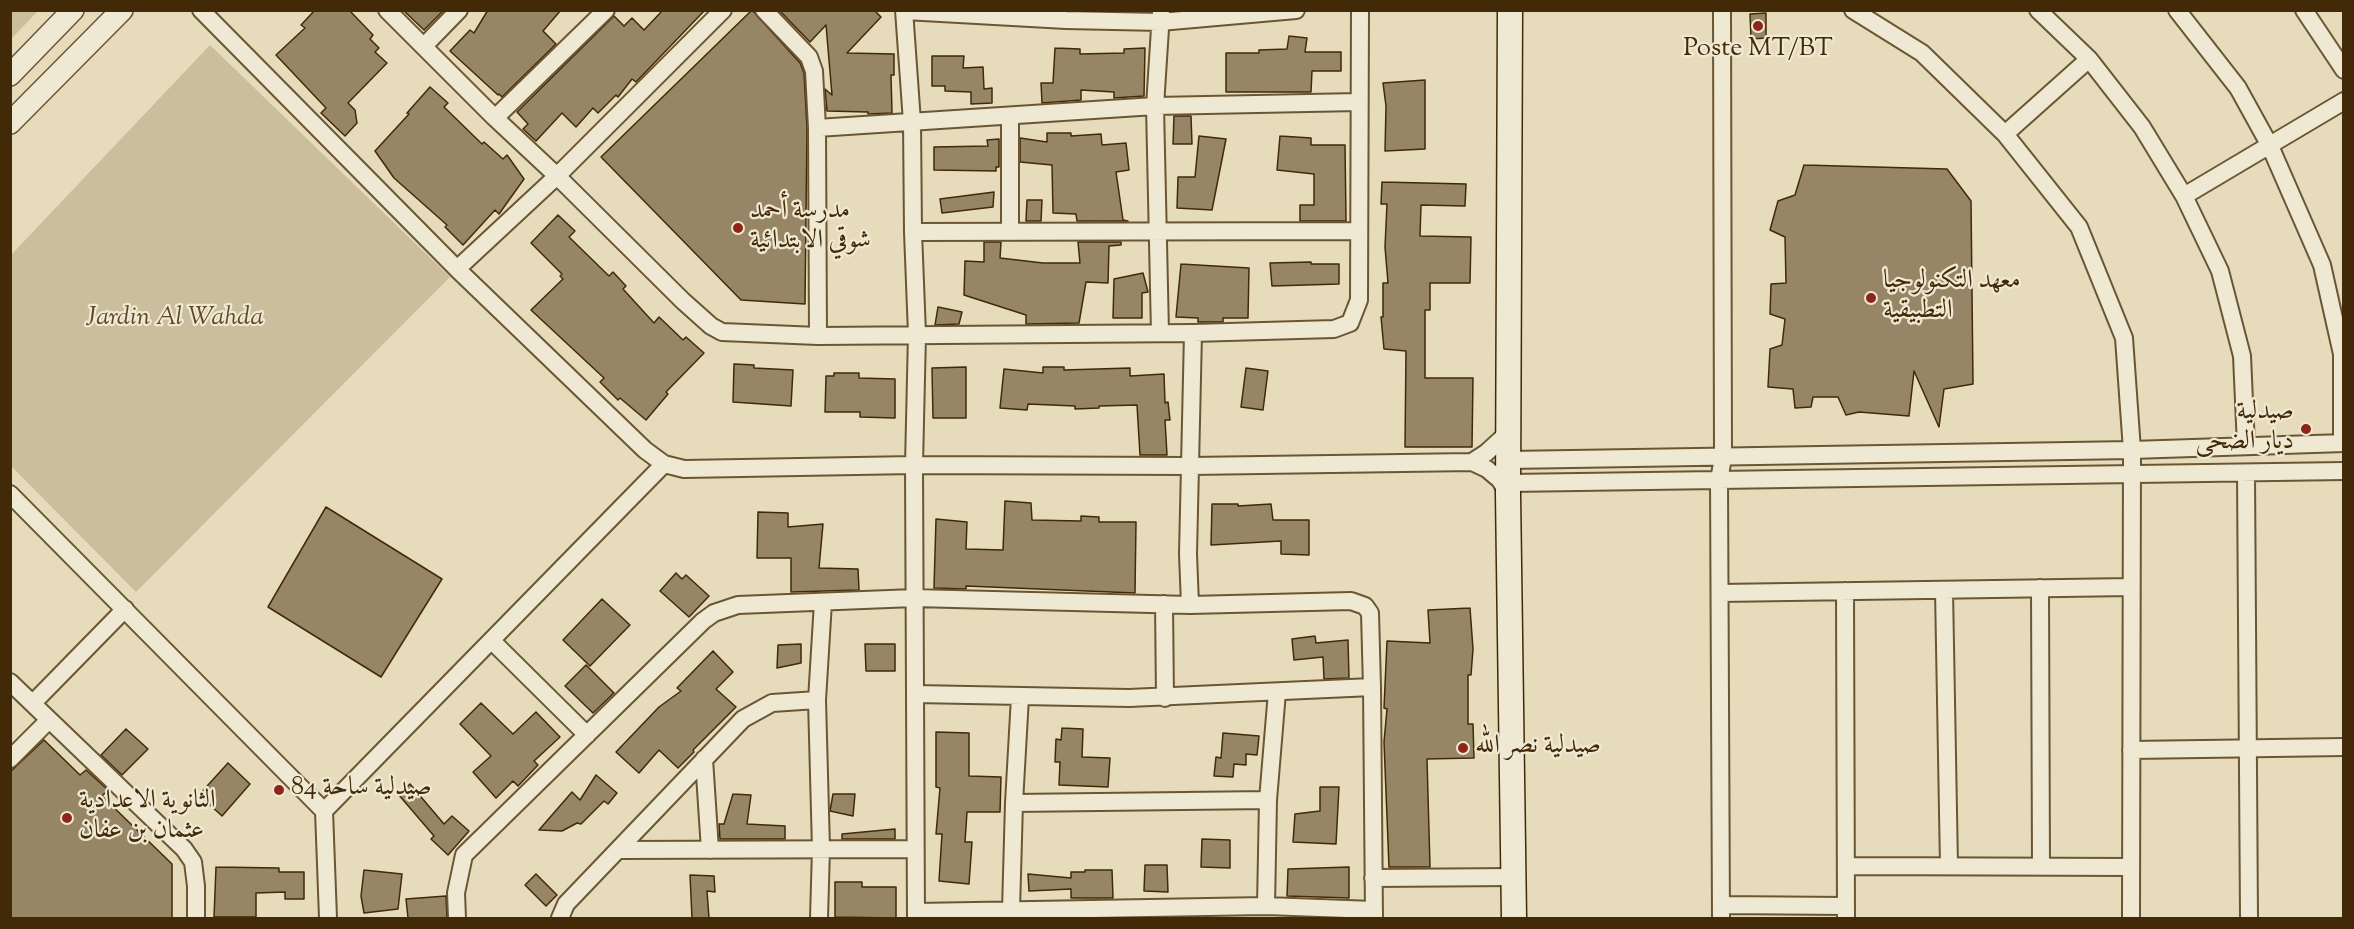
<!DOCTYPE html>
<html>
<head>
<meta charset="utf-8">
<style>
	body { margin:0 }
	#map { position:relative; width:2354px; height:929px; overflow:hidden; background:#e6dcbb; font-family:"Sorts Mill Goudy",serif }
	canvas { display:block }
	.frame { position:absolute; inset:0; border:12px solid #422907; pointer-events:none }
</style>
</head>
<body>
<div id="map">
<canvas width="2354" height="929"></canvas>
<div class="frame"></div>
</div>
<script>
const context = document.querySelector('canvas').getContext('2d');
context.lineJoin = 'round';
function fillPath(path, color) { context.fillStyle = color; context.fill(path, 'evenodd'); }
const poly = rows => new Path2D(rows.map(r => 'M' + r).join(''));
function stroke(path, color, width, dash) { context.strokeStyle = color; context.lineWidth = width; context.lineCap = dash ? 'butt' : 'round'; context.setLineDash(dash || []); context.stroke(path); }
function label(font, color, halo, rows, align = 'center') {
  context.font = font + ' "Sorts Mill Goudy",Amiri,serif'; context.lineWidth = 4.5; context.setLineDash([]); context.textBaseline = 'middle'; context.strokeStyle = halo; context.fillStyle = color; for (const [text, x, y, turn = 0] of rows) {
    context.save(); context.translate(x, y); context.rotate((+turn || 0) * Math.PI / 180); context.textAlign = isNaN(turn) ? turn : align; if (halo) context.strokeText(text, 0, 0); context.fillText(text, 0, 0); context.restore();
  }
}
const green = poly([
	[11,10,38,11,11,39,10,11],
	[210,45,450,277,136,592,11,466,11,255]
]);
const building = poly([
	[315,10,349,10,373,35,370,39,379,48,375,52,387,63,348,103,355,110,357,123,345,136,321,113,326,108,276,55,305,28,301,25,315,10],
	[403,10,444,10,424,30,403,10],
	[488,10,561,10,543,31,556,44,502,97,499,94,498,95,450,51,470,30,474,33,488,10],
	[663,10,705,10,636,82,632,79,618,97,616,95,598,113,593,108,576,127,562,113,536,141,523,129,528,124,517,112,614,16,624,26,632,18,644,30,663,10],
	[752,10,800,63,804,73,807,128,805,304,741,300,601,157,752,10],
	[779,10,874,10,881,17,847,53,894,54,894,75,891,75,892,113,868,114,868,112,827,111,825,89,832,95,826,25,810,42,779,10],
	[1766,13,1766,38,1751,39,1750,14,1766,13],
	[1289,36,1307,38,1305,52,1341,52,1341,71,1312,71,1311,92,1226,92,1226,53,1259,53,1259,50,1287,49,1289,36],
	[1055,48,1080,49,1080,54,1124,53,1124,49,1145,48,1144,96,1114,98,1114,92,1081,90,1081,100,1042,103,1041,83,1053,83,1055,48],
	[932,56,964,56,963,68,983,67,984,89,992,88,992,103,971,104,971,92,945,91,945,86,932,86,932,56],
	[1425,80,1425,149,1385,151,1386,106,1383,83,1425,80],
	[430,87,448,103,444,107,482,144,484,142,503,159,507,155,524,179,499,214,495,210,463,245,445,227,447,225,394,178,375,151,409,114,407,113,430,87],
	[1174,116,1191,116,1192,144,1173,144,1174,116],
	[1047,133,1071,133,1071,136,1101,134,1102,145,1126,143,1129,170,1116,172,1123,220,1128,221,1077,221,1076,214,1053,213,1052,165,1020,162,1020,138,1047,142,1047,133],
	[1199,136,1226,139,1212,210,1177,208,1178,177,1195,177,1199,136],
	[1280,136,1311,138,1311,145,1345,145,1346,221,1300,221,1300,205,1314,205,1314,174,1277,170,1280,136],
	[999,139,999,167,996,167,996,171,934,170,934,147,988,146,987,140,999,139],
	[1804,165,1947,169,1971,201,1973,384,1944,389,1939,427,1914,371,1909,416,1859,412,1846,415,1838,397,1813,397,1811,407,1795,408,1793,389,1768,387,1770,349,1782,345,1785,319,1770,314,1771,284,1786,283,1785,237,1770,230,1778,201,1795,195,1804,165],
	[1382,182,1466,184,1465,206,1421,205,1420,236,1471,237,1470,283,1430,283,1430,310,1425,310,1425,378,1473,378,1472,447,1405,447,1406,351,1384,349,1381,317,1383,317,1383,283,1388,283,1385,247,1387,204,1381,204,1382,182],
	[994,192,993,207,942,213,940,199,994,192],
	[1027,200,1042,200,1041,221,1026,221,1027,200],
	[558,215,575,231,569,237,609,276,613,272,626,286,623,289,654,323,659,317,683,340,686,337,704,353,666,392,668,394,646,420,620,398,618,400,600,382,604,378,531,310,563,279,560,276,562,274,531,243,558,215],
	[984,242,1001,242,1000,258,1043,263,1080,263,1078,242,1121,242,1121,245,1109,246,1108,283,1086,282,1079,323,1026,324,1026,315,964,295,965,261,984,262,984,242],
	[1311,262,1311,264,1339,264,1339,284,1272,286,1270,263,1311,262],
	[1181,264,1249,268,1248,318,1223,318,1223,322,1198,322,1198,318,1176,317,1181,264],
	[1143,273,1148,292,1142,293,1142,318,1113,318,1114,279,1143,273],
	[938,307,962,312,959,324,935,325,938,307],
	[734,364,754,365,754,368,793,370,791,406,733,402,734,364],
	[966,367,966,418,933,418,932,368,966,367],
	[1043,367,1064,367,1064,370,1130,368,1130,376,1164,374,1165,403,1168,402,1170,420,1165,420,1167,455,1140,455,1137,405,1099,406,1099,408,1075,409,1075,406,1028,404,1027,410,1000,408,1004,369,1043,373,1043,367],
	[1246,368,1268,371,1263,410,1241,407,1246,368],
	[834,373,859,373,859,378,895,379,895,418,860,417,860,412,825,412,826,376,834,376,834,373],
	[1005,501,1031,503,1032,520,1081,521,1081,516,1099,517,1099,522,1136,522,1135,593,966,586,966,589,934,588,936,519,967,522,966,549,1003,550,1005,501],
	[1212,504,1238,504,1238,506,1271,504,1273,520,1309,520,1309,555,1281,554,1281,541,1211,545,1212,504],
	[326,507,442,579,381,677,268,607,326,507],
	[758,512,788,513,788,527,823,524,819,568,858,569,859,590,791,592,791,558,757,558,758,512],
	[676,573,682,579,686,575,709,596,689,617,660,591,676,573],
	[602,599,630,625,590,666,563,640,602,599],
	[1470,608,1473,649,1471,675,1468,675,1468,724,1473,724,1474,758,1427,759,1430,867,1389,867,1384,742,1387,709,1384,708,1387,641,1430,643,1428,610,1470,608],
	[1315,636,1316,643,1348,640,1349,678,1324,679,1323,657,1294,660,1292,639,1315,636],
	[801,644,801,663,777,668,778,645,801,644],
	[865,644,895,644,895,671,866,671,865,644],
	[713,651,733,672,716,689,736,707,693,750,694,752,678,768,659,750,639,773,616,752,659,707,681,691,677,688,713,651],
	[586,665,614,693,593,713,565,686,586,665],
	[481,703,513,734,536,712,560,737,534,761,538,765,518,786,513,781,496,798,473,772,491,756,460,724,481,703],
	[1062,728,1083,729,1082,757,1110,758,1108,787,1059,785,1060,762,1055,762,1056,739,1061,740,1062,728],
	[126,729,148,749,122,775,101,755,126,729],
	[936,732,969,733,969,776,1001,777,1000,812,967,812,965,842,972,842,969,884,939,881,942,834,936,834,940,788,936,787,936,732],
	[1223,733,1259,736,1257,755,1246,754,1246,765,1234,764,1233,777,1214,776,1216,757,1221,758,1223,733],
	[44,740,80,775,86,770,108,790,102,796,172,864,172,918,10,918,10,772,44,740],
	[228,763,250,784,222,816,199,795,228,763],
	[596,775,617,793,608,804,604,801,581,824,577,823,562,831,539,830,572,792,580,800,596,775],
	[410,784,444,824,452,816,469,831,448,855,431,839,434,836,398,794,410,784],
	[1320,787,1339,787,1336,844,1293,842,1295,814,1320,811,1320,787],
	[733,794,751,795,747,824,785,826,785,839,720,839,719,824,724,824,733,794],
	[833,794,855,794,853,816,830,811,833,794],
	[895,829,895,839,842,839,842,834,895,829],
	[1202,839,1230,840,1230,868,1201,867,1202,839],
	[1145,865,1167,865,1168,892,1144,891,1145,865],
	[216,867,279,868,279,872,304,872,304,899,285,899,285,892,256,893,256,917,214,917,216,867],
	[1349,867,1349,898,1287,896,1288,869,1349,867],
	[364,870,402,874,398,909,364,913,361,896,364,870],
	[1085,870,1112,870,1113,898,1071,898,1071,889,1029,891,1028,874,1071,878,1071,872,1085,872,1085,870],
	[536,874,557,895,546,906,525,885,536,874],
	[690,875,714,876,715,892,707,891,709,918,692,918,690,875],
	[835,882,862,882,862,887,896,887,896,918,835,917,835,882],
	[446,896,447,918,408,918,406,899,446,896]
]);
const minor = poly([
	[201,10,457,269,645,450,664,464],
	[387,10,495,118,557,176,683,301,711,326,722,332,818,336,1193,333,1334,329,1350,323,1359,300,1360,10],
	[764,10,809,57,814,71,817,128,818,336],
	[904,10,912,122,913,232,917,334,914,465,916,918],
	[1853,10,1922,53,2005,134,2079,227,2124,338,2132,450,2131,918],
	[2038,10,2089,59,2142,127,2184,196,2220,271,2242,356,2246,446],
	[2177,10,2238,88,2270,146,2322,265,2342,354,2342,443],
	[2304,10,2344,70],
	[905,11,1066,20,1160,22,1296,10],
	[424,46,459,10],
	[1010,116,1010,232],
	[495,118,606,10],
	[817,128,1155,106,1359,102],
	[2005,134,2089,59],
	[2184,196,2344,101],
	[913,232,1359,231],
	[457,269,557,176,723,10],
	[1160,333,1155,106,1161,13],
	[1509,460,2132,450,2344,443],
	[1472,462,1486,453,1510,431],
	[2246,473,2249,918],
	[1509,483,2344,471],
	[10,494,324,811],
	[2040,588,2041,866],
	[1944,590,1949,866],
	[1845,591,1846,918],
	[1720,593,2131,587],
	[1164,604,1165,698],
	[1190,605,1188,554,1193,333],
	[492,641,587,735],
	[10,682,184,849,193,862,196,886,196,918],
	[915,694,1129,698,1372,687],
	[1020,697,1014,803,1268,800,1266,906,1374,910],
	[33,703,125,609],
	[2131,750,2344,747],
	[10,759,49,720],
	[704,759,710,850],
	[1268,800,1277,692],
	[619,850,915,849],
	[1846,866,2131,867],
	[1373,878,1514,877],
	[1721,905,1846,906],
	[1011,910,1014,803],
	[916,912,1266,906],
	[328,918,324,811,664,464,684,469,914,465,1191,466,1472,462,1487,469,1500,480,1508,494],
	[457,918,456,893,464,855,703,621,714,613,738,605,914,598,1190,605,1351,601,1365,606,1370,613,1372,687,1374,918],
	[560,918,566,904,743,719,772,703,817,700],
	[819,918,821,849,817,700,823,602],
	[1721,918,1719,480,1723,458,1722,10]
]);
const tertiary = poly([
	[10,75,73,10],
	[10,123,122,10]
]);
const secondary = poly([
	[1510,10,1508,494,1514,918]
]);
const markers = [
	[1758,26,6,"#8f2418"],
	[738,228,6,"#8f2418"],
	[1871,298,6,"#8f2418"],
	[2306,429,6,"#8f2418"],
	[1463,748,6,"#8f2418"],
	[279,790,6,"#8f2418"],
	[67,818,6,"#8f2418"]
];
const poiNames = [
	["Poste MT/BT",1758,51,"center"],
	["مدرسة أحمد",750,213],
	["شوقي الابتدائية",750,243],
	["معهد التكنولوجيا",1883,283],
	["التطبيقية",1883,313],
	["صيدلية",2294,414,"right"],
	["ديار الضحى",2294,444,"right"],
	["صيدلية نصر الله",1475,748],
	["صيدلية ساحة 84",291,790],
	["الثانوية الاعدادية",79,803],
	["عثمان بن عفان",79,833]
];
const parkNames = [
	["Jardin Al Wahda",175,320]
];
fillPath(green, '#cabe9c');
fillPath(building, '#978665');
stroke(building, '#422907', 1.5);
stroke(minor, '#6b5634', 20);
stroke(tertiary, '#6b5634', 24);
stroke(secondary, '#422907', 27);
stroke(minor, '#efe8d3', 16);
stroke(tertiary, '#efe8d3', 21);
stroke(secondary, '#efe8d3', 24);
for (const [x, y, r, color] of markers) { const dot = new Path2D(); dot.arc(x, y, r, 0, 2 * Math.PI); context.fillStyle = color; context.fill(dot); stroke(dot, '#efe8d3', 2); }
label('26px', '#422907', '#efe8d3', poiNames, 'left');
label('italic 26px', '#5d4725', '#efe8d3', parkNames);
</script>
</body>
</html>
